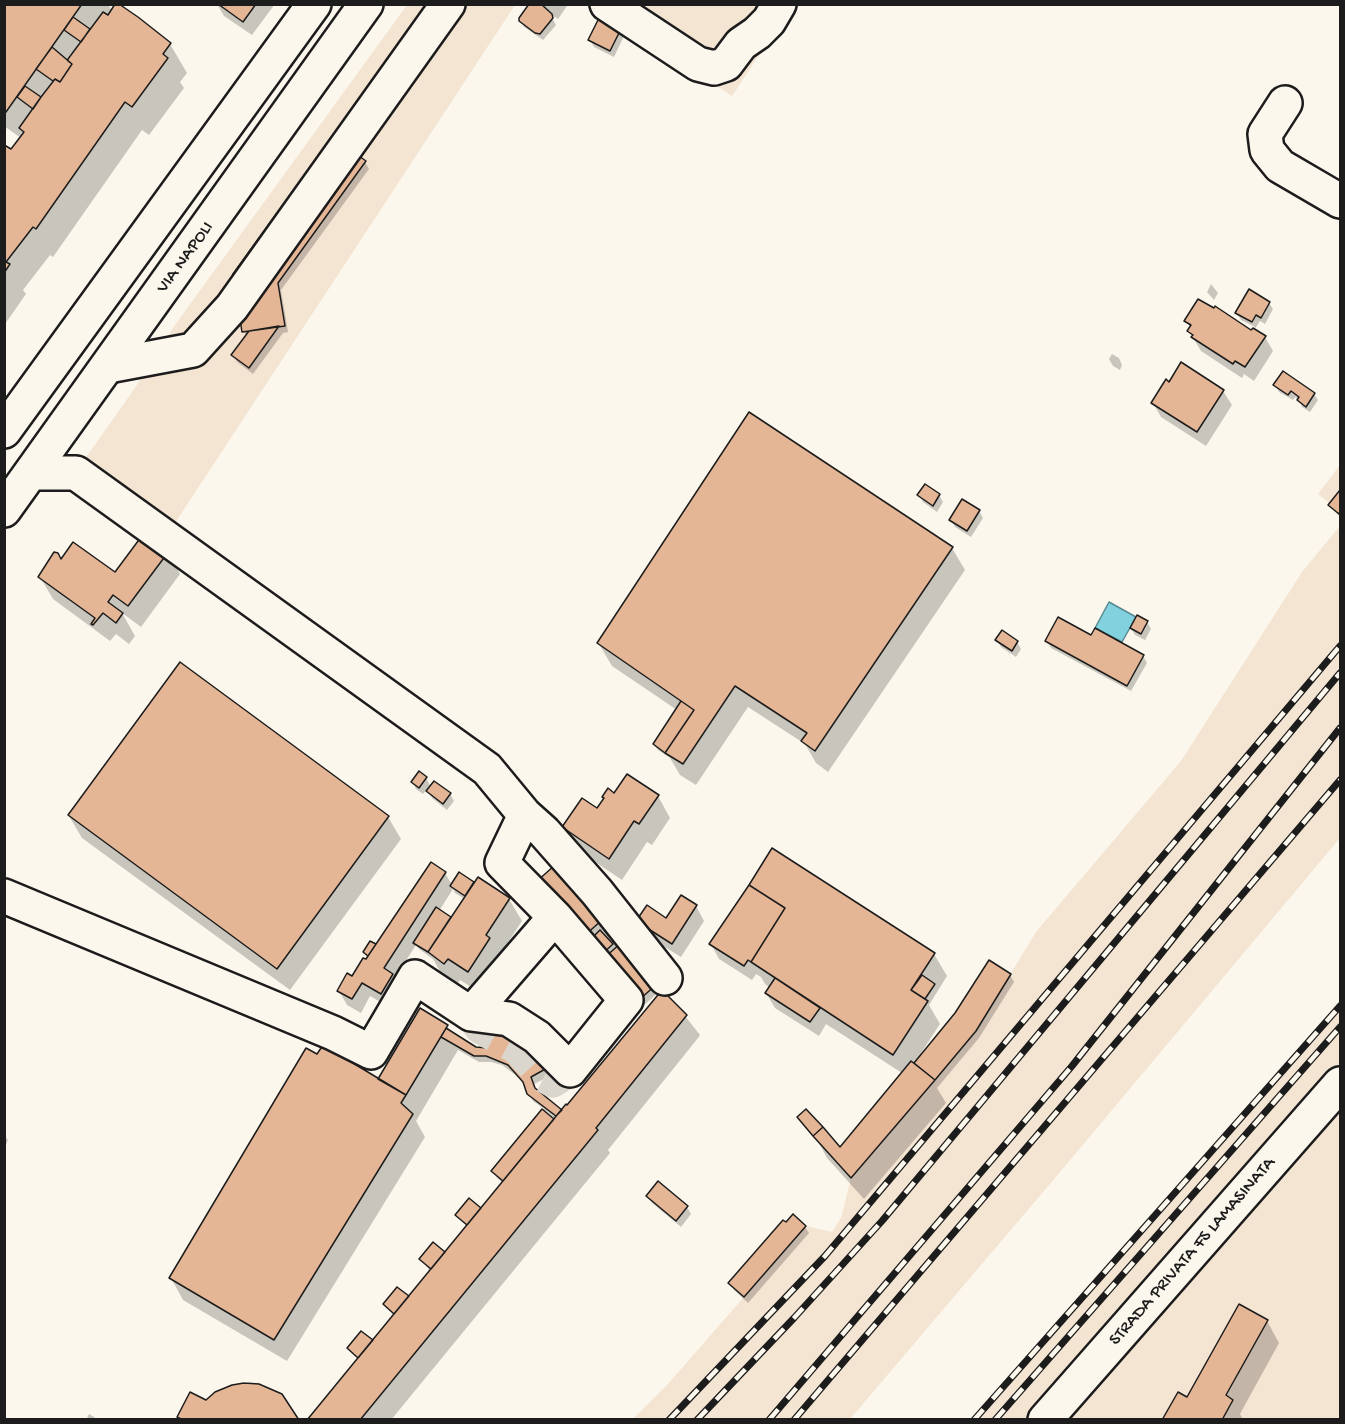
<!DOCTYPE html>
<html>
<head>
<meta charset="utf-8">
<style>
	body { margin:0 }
	#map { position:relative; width:1345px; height:1424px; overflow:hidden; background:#fbf7ec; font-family:"Gochi Hand",sans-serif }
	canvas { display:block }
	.frame { position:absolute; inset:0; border:6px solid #1c1c1c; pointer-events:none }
</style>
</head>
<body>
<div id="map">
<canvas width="1345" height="1424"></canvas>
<div class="frame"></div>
</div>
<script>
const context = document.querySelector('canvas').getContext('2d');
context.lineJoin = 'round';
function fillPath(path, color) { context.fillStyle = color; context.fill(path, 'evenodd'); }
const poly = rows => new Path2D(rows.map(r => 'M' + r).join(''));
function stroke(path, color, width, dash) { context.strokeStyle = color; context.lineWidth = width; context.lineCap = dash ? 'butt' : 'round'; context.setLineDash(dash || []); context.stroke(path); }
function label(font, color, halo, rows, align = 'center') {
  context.font = font + ' "Gochi Hand",sans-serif'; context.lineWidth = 6; context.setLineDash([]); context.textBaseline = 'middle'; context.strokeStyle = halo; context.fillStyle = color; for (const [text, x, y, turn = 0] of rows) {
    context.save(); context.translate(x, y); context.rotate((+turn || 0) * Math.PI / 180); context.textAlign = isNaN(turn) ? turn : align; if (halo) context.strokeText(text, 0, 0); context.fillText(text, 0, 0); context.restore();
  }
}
const built = poly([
	[407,5,515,5,171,529,82,463,135,388,175,325],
	[595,5,792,5,732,96],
	[1340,465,1340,512,1318,494],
	[1340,526,1340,838,1066,1165,850,1419,632,1420,667,1385,806,1226,832,1232,841,1218,851,1178,976,1031,1036,932,1181,761,1302,572],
	[1340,1002,1340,1419,971,1420,1013,1372]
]);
const water = poly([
	[1109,602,1136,617,1122,642,1095,628,1109,602]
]);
const shadow = poly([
	[4,4,108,4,112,11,170,44,187,73,180,82,184,88,149,135,142,130,53,257,50,255,23,290,26,294,5,324,4,151,11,151,21,138,4,126],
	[217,4,275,4,252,35,224,16],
	[531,4,566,4,567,6,558,19,550,14,556,25,543,40,524,27,520,20],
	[620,30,624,36,614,57,594,47,590,40],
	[333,139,365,162,369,169,281,290,288,332,283,333,253,374,237,362,233,355,247,337,244,332],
	[1211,284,1218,293,1214,300,1207,292],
	[1269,303,1273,309,1265,324,1260,321,1254,330,1265,337,1273,351,1254,381,1244,374,1242,378,1201,351,1189,331,1191,329,1186,321,1252,332,1255,327,1241,320,1237,313],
	[1112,354,1119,358,1122,365,1120,370,1113,366,1109,359],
	[1275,385,1314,394,1318,400,1310,412,1302,407,1299,400,1295,397,1293,400,1279,392],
	[1223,391,1232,405,1206,446,1161,417,1153,403],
	[750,414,952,548,965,570,828,772,816,763,805,744,748,707,696,785,680,775,670,758,658,750,654,744,677,710,612,666,599,644],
	[1340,492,1340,517,1330,505],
	[919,495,939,495,943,502,937,512,923,502],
	[963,501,979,511,983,518,971,537,955,527,951,520],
	[168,552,180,574,141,627,122,613,135,636,129,644,116,634,110,641,53,599,40,577,61,561,115,574],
	[1147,622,1151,629,1145,640,1135,635,1131,628],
	[1092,637,1143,656,1147,663,1131,691,1051,648,1047,641],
	[997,640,1017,642,1021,649,1016,657,1001,647],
	[426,778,431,787,450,794,454,801,447,810,432,798,427,789,423,794,416,789,413,782],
	[658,796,670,818,652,845,647,842,622,880,576,849,563,827,598,810],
	[69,816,388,817,401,839,290,990,82,838],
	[431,864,445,873,452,885,473,883,509,899,522,921,499,956,502,961,481,993,460,980,457,985,442,975,433,959,419,949,416,945,394,979,400,989,389,1007,370,996,361,1013,347,1005,339,991,353,978,367,961,368,959,364,952,370,943,376,946],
	[453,889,455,893,465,899,451,919,439,911],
	[555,867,660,991,643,1006,589,942],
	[696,906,704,921,681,957,647,936,638,921,667,920],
	[711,944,934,954,947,976,929,1005,940,1024,921,1053,923,1054,956,1014,990,962,1010,975,1014,982,979,1038,937,1088,946,1103,864,1199,827,1158,819,1143,799,1118,840,1149,902,1073,826,1024,819,1036,775,1008,766,993,770,988,765,984,761,977,756,974,752,980,719,959],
	[685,1016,700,1035,698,1038,608,1150,610,1153,391,1420,310,1420,359,1360,349,1348,372,1341,395,1316,385,1304,408,1297,431,1272,421,1260,444,1253,468,1228,457,1215,480,1209,504,1184,497,1178,493,1171,544,1109,533,1101,521,1079,502,1065,491,1062,479,1062,458,1050,416,1121,425,1137,287,1361,183,1300,171,1278,378,1081,446,1026,450,1033,476,1049,488,1050,507,1033,552,1075,534,1084,536,1091,561,1111],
	[546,1111,557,1120,552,1120,544,1113],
	[4,1135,8,1140,4,1149],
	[658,1183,687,1207,691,1214,681,1227,652,1203,648,1196],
	[787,1224,805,1227,809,1233,748,1303,734,1290,730,1284],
	[1267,1321,1279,1343,1240,1414,1243,1420,1164,1420,1188,1399],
	[89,1414,94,1417,96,1420,86,1420]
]);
const building = poly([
	[4,4,82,4,6,112,4,110,4,4],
	[115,4,119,4,138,17,171,43,163,54,168,58,132,107,125,102,36,229,33,227,6,262,10,264,4,273,4,148,6,146,11,149,24,132,19,128,41,97,55,79,60,82,72,64,68,61,68,59,103,12,108,15,115,4],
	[218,4,256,4,243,22,218,4],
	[529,4,541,4,552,14,553,18,540,34,535,33,519,21,519,18,529,4],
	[73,17,90,29,81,42,64,30,73,17],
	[599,18,621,29,610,51,588,40,599,18],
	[52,47,72,64,60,82,55,79,53,81,36,69,52,47],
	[25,86,41,97,33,109,17,97,25,86],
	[332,137,366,161,278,283,285,326,242,332,233,274,332,137],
	[1249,289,1270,302,1261,318,1256,315,1252,322,1235,313,1249,289],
	[1198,299,1214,308,1215,306,1251,330,1253,328,1266,336,1245,367,1235,361,1233,364,1191,337,1193,335,1187,331,1191,325,1184,321,1198,299],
	[279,326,249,368,231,355,249,331,279,326],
	[1181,362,1224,390,1197,432,1151,403,1166,379,1169,382,1181,362],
	[1283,371,1315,393,1306,407,1297,400,1299,397,1291,391,1288,395,1273,385,1283,371],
	[749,412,953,547,815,751,801,741,807,733,735,686,683,764,665,753,694,710,597,643,749,412],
	[925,484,940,494,933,506,917,495,925,484],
	[1340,490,1340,511,1339,514,1328,505,1340,490],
	[962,499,980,510,967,531,949,520,962,499],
	[144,533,169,551,128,606,113,595,108,602,123,613,116,623,103,613,93,625,91,624,95,618,38,577,54,552,58,553,61,559,73,542,115,572,144,533],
	[1137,615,1148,621,1141,634,1130,628,1137,615],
	[1058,617,1091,635,1095,628,1144,655,1127,686,1045,641,1058,617],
	[1002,630,1018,641,1012,651,995,640,1002,630],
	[180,662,389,816,277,969,68,815,180,662],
	[681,701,694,710,665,753,653,744,681,701],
	[419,771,427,777,419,788,411,782,419,771],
	[627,774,659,795,639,824,634,821,609,859,562,827,582,798,597,808,604,798,602,797,608,788,614,793,627,774],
	[434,781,451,793,443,804,426,791,434,781],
	[772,848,935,953,911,990,928,1001,893,1055,751,962,785,908,749,885,772,848],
	[431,862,446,872,384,968,393,974,381,994,362,983,352,999,337,991,347,973,352,976,363,958,366,959,431,862],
	[555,865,602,920,583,937,536,882,555,865],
	[459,872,474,882,465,896,450,886,459,872],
	[478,877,510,898,486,935,490,938,468,972,448,959,444,964,428,952,478,877],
	[749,885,785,908,751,962,748,960,744,966,709,944,749,885],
	[681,895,697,905,672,944,636,921,647,905,666,918,681,895],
	[436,907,451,917,428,952,413,943,436,907],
	[600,930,613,944,600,956,588,942,600,930],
	[370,941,376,944,368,956,363,952,370,941],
	[622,942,658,983,639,1000,603,959,622,942],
	[989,960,1011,974,976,1031,935,1080,914,1063,955,1013,989,960],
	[922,975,935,984,925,999,911,990,922,975],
	[775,978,820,1008,810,1022,765,993,775,978],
	[662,990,687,1015,596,1128,598,1130,360,1420,307,1420,566,1104,567,1105,662,990],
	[420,1008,448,1025,406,1095,378,1079,420,1008],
	[446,1028,476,1047,487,1048,490,1028,539,1053,549,1067,531,1077,535,1088,562,1110,556,1116,527,1094,523,1082,508,1065,486,1056,474,1056,441,1037,446,1028],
	[323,1045,406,1095,401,1103,413,1114,274,1340,169,1278,306,1048,317,1054,323,1045],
	[911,1061,935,1080,851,1178,813,1136,823,1127,840,1147,911,1061],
	[542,1109,554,1119,503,1181,491,1171,542,1109],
	[806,1109,823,1127,813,1136,797,1117,806,1109],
	[658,1181,688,1206,676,1221,646,1196,658,1181],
	[469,1198,481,1208,467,1225,455,1215,469,1198],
	[793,1214,806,1226,744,1297,728,1283,783,1220,786,1222,793,1214],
	[433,1242,445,1252,431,1269,419,1259,433,1242],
	[397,1287,409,1296,394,1314,383,1304,397,1287],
	[1239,1304,1268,1320,1226,1395,1233,1400,1222,1420,1162,1420,1178,1392,1187,1397,1239,1304],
	[361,1331,373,1340,358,1358,347,1348,361,1331],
	[244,1383,259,1384,282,1394,299,1420,183,1420,177,1417,190,1392,206,1400,215,1392,232,1385,244,1383]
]);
const minorTunnel = poly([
	[471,1014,481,1028,516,1047,543,1076,553,1081,570,1070]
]);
const minor = poly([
	[607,4,698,64,714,68,726,64,741,44,757,33,769,21,779,4],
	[1285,103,1265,134,1267,150,1280,166,1340,201],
	[108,366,193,350,232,307,448,4],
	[32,473,76,473,487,769,525,815,544,832,597,892,665,978],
	[4,896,333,1033,371,1052,415,977,471,1014,555,917,502,863,525,815],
	[471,1014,509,1019,537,1037,570,1070,626,1000,555,917],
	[1045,1420,1340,1084]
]);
const major = poly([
	[4,431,314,4],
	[4,510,366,4]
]);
const rail = poly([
	[669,1420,825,1256,1340,646],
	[697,1420,794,1318,882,1221,1340,673],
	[769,1420,1072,1066,1340,728],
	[794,1420,1340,780],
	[974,1420,1340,1006],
	[995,1420,1340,1027]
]);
const streetNames = [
	["VIA NAPOLI",186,258,-54],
	["STRADA PRIVATA FS LAMASINATA",1193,1252,-49]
];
fillPath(built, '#f4e4d2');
fillPath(water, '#82d1df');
stroke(water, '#598991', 1.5);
fillPath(shadow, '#0003');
fillPath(building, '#e5b695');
stroke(building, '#1c1c1c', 1.5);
stroke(minorTunnel, '#dad6cd', 33, [33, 16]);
stroke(minor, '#1c1c1c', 38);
stroke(major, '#1c1c1c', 38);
stroke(minor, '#fbf7ec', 33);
stroke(major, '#fbf7ec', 33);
stroke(rail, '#1c1c1c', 7);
stroke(rail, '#fbf7ec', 4.5, [14]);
label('18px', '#1c1c1c', '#fbf7ec', streetNames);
</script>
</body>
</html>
